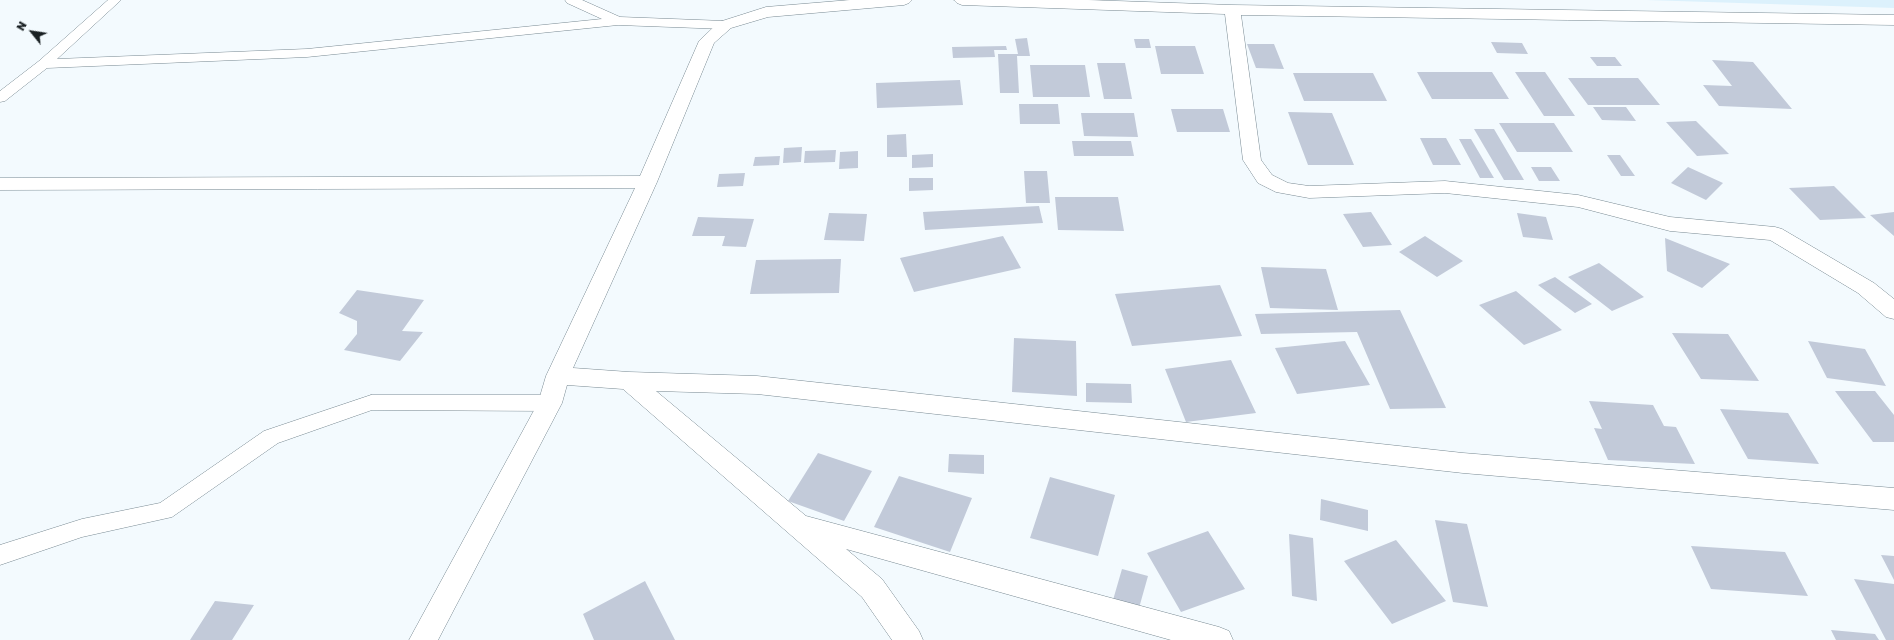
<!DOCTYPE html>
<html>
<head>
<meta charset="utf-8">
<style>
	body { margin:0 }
	#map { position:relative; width:1894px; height:640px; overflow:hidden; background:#f3fafe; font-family:"Golos Text",sans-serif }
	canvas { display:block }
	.north { position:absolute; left:12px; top:12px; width:40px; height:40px; -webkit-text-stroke:3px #f3fafe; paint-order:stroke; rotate:300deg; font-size:11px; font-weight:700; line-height:16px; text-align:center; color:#192023 }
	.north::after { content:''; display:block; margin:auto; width:14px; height:18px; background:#192023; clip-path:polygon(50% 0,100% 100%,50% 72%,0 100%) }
</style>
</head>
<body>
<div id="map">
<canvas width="1894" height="640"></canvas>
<div class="north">N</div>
</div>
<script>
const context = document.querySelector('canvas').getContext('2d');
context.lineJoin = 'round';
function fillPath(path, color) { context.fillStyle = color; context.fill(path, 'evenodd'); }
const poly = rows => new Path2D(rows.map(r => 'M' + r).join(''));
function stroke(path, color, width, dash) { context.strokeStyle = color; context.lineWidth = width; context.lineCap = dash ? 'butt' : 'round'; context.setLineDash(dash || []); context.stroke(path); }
const built = poly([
	[1646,0,1894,0,1894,8]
]);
const building = poly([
	[1027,38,1030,56,1017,56,1019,93,1000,93,998,54,1018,54,1015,39],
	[1134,39,1149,39,1151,48,1136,48],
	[1491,42,1522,43,1528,54,1497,53],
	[1247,44,1274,44,1284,69,1256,68],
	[1006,46,1007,50,994,50,995,57,953,58,952,47],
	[1155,46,1195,46,1204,74,1161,74],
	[1590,57,1615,57,1622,66,1597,66],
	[1712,60,1753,62,1792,109,1719,106,1703,85,1732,86],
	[1097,63,1125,63,1132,99,1104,99],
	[1030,65,1085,65,1090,97,1033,97],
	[1417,72,1492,72,1509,99,1432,99],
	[1515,72,1545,72,1575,116,1544,116],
	[1293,73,1373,73,1387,101,1304,101],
	[1568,78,1638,78,1660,105,1588,105],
	[960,80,963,105,877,108,876,83],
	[1019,104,1058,104,1060,124,1020,124],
	[1593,107,1626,107,1636,121,1602,120],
	[1171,109,1223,109,1230,132,1177,132],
	[1288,112,1332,113,1354,165,1308,165],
	[1081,113,1134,113,1138,137,1084,136],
	[1696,121,1729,154,1697,156,1666,122],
	[1499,123,1554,123,1573,152,1517,152],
	[1474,129,1494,129,1524,180,1504,180],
	[906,134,907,157,887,157,887,135],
	[1420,138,1446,138,1461,165,1433,165],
	[1459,139,1471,139,1494,178,1480,178],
	[1072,141,1131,141,1134,156,1074,156],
	[802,147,801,162,783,163,784,148],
	[836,150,835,162,804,163,805,151],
	[858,151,858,168,839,169,840,152],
	[933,154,933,167,912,168,912,155],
	[1607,155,1620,155,1635,176,1621,176],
	[780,156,779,165,753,166,755,157],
	[1531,167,1551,167,1560,181,1539,181],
	[1688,167,1723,183,1706,200,1671,183],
	[1024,171,1047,171,1050,203,1026,203],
	[745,173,743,186,717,187,719,174],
	[909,178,933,178,933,190,909,191],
	[1834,186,1866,218,1820,220,1789,188],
	[1055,197,1118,197,1124,231,1058,230],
	[1039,206,1043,223,925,230,923,212],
	[1371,212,1392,245,1363,247,1343,214],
	[1894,212,1894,236,1870,215],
	[829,213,867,214,864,241,824,240],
	[1517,213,1546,217,1553,240,1523,237],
	[698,217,754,219,746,247,722,246,725,236,692,236],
	[1003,236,1021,268,914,292,900,258],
	[1425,236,1463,261,1437,277,1399,252],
	[1665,238,1730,264,1702,288,1667,271],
	[841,259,839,293,750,294,756,260],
	[1599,263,1644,297,1612,311,1568,277],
	[1261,267,1326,269,1338,310,1270,308],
	[1555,277,1592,304,1575,313,1538,285],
	[1220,285,1242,336,1132,346,1115,294],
	[357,290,424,300,402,331,423,332,400,361,344,350,357,334,357,321,339,313],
	[1516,291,1562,330,1524,345,1479,305],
	[1400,310,1446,408,1390,409,1357,332,1261,334,1255,314],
	[1672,333,1728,334,1759,381,1701,379],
	[1014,338,1076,341,1077,396,1012,392],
	[1345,341,1370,385,1297,394,1275,348],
	[1808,341,1865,349,1886,386,1827,378],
	[1231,360,1256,413,1186,422,1165,369],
	[1086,383,1131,384,1132,403,1086,402],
	[1835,391,1875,391,1894,415,1894,442,1873,442],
	[1589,401,1653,405,1664,426,1676,427,1695,464,1608,460,1594,428,1602,429],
	[1720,409,1788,413,1819,464,1748,459],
	[818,453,872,471,844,521,788,501],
	[949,454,984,455,984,474,948,472],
	[899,476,972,498,950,552,874,527],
	[1050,477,1115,495,1098,556,1030,538],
	[1321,499,1368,510,1368,531,1320,520],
	[1435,520,1467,524,1488,607,1453,602],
	[1208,531,1245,589,1181,612,1147,553],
	[1289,534,1313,538,1317,601,1292,596],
	[1396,540,1446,601,1392,624,1344,561],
	[1691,546,1785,552,1808,596,1711,589],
	[1881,555,1894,556,1894,580],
	[1122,569,1148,576,1139,608,1113,600],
	[1854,579,1894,584,1894,640,1886,640],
	[645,581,675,640,594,640,583,614],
	[215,601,254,605,232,640,190,640],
	[1831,630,1875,634,1879,640,1836,640]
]);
const service = poly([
	[108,0,121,0,57,59,307,49,602,19,567,3,565,0,582,0,620,17,725,21,732,25,725,29,618,25,307,57,47,68,5,101,0,102,0,91,39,61,108,0],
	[371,395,550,395,557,398,560,403,557,408,550,411,372,410,278,443,172,517,82,537,0,565,0,545,82,519,160,503,264,431,371,395]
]);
const minor = poly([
	[850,0,912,0,909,3,904,5,768,17,731,28,714,43,657,182,573,368,629,372,757,376,1463,453,1894,488,1894,510,1463,473,757,394,656,391,806,516,1219,627,1229,631,1233,640,1171,640,846,549,882,579,919,631,923,640,892,640,862,597,623,389,567,385,562,403,438,640,409,640,538,403,546,376,635,188,0,190,0,178,640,176,699,41,719,22,766,7,850,0],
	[954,0,1088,0,1232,5,1894,15,1894,25,1241,15,1261,160,1272,175,1288,183,1309,186,1445,181,1578,195,1670,217,1775,227,1782,229,1874,283,1894,299,1894,319,1886,317,1858,293,1770,240,1670,231,1578,207,1445,193,1309,198,1276,192,1258,183,1243,160,1225,14,962,5,957,3,954,0]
]);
fillPath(built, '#dcf1fc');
fillPath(building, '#c2cad9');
stroke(service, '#788992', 1);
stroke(minor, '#788992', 1);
fillPath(service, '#fff');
fillPath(minor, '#fff');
</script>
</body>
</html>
